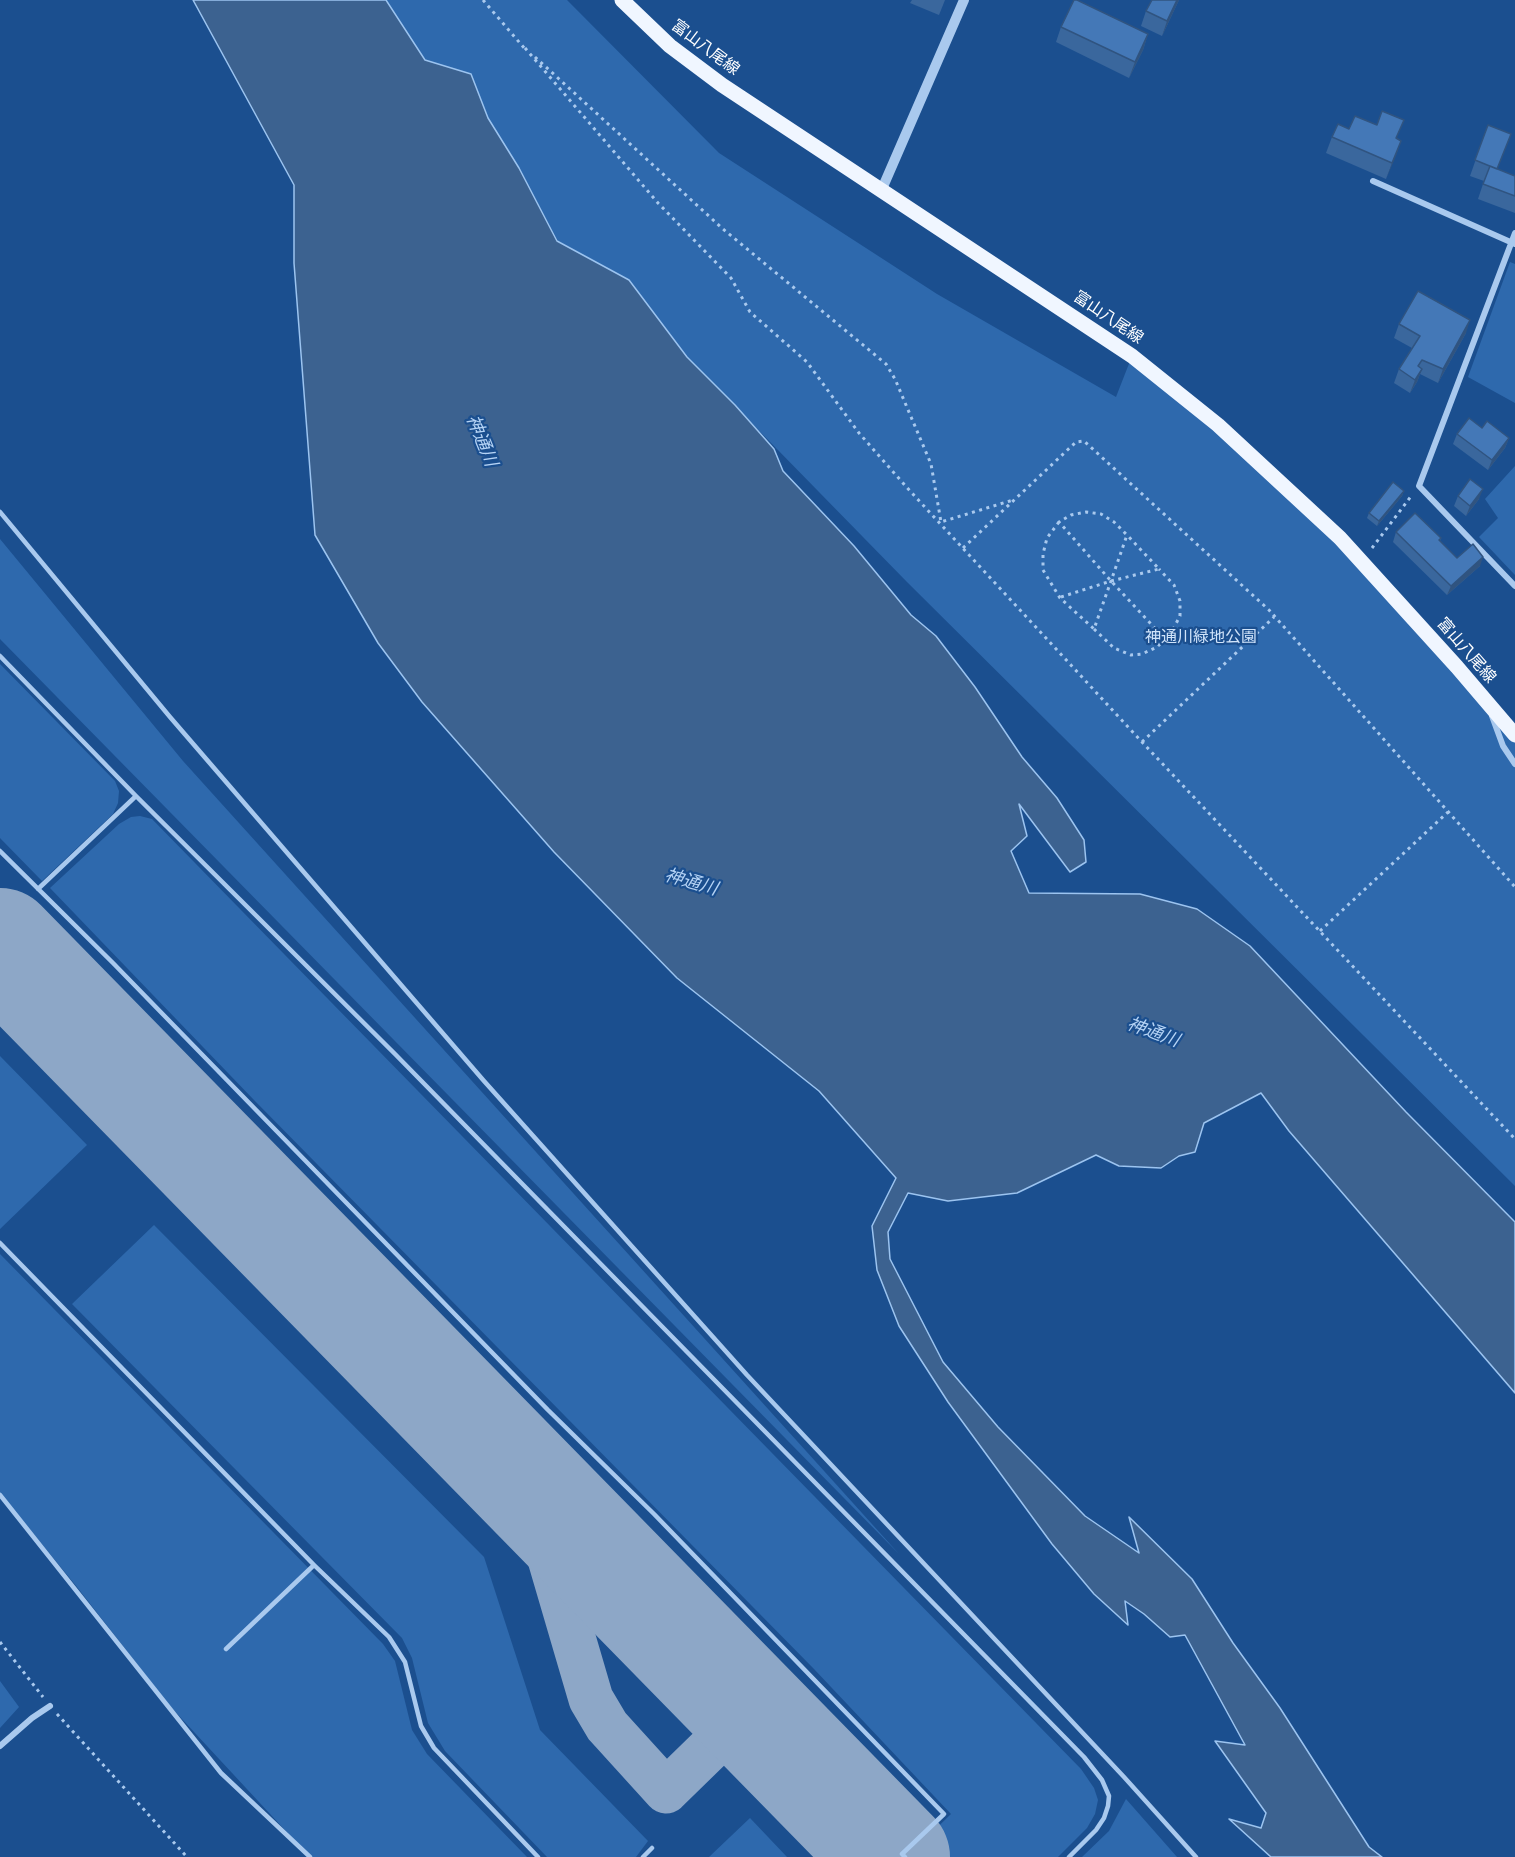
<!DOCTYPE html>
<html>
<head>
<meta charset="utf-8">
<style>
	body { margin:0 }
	canvas { display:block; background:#1b4f8f }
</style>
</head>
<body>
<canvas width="1515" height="1857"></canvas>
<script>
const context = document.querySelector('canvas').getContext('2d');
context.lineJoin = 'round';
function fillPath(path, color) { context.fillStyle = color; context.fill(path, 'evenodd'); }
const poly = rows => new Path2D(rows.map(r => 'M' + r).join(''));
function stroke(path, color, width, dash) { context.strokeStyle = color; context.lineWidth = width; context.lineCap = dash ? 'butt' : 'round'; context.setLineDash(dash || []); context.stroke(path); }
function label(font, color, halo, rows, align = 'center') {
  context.font = font + ' "DM Sans","Noto Sans JP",sans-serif'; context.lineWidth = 4.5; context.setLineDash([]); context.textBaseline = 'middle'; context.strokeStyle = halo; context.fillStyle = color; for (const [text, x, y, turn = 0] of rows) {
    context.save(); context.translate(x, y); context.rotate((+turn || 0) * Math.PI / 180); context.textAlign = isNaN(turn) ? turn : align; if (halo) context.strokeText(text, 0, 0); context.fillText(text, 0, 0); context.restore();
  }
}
const green = poly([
	[386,0,567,0,719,153,937,294,1116,397,1132,356,1340,538,1515,735,1515,1186,907,582,687,357,629,280,558,241,519,168,488,118,471,74,425,60],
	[1510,262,1515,264,1515,403,1468,377],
	[1515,466,1515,575,1479,537,1498,518,1485,499],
	[0,539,183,761,899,1554,0,639],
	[0,664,115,781,119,791,118,803,113,814,42,881,0,838],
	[140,816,152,819,1081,1769,1094,1788,1098,1800,1095,1814,1087,1828,1058,1857,910,1857,909,1855,951,1814,814,1669,254,1100,50,888,119,824,131,817],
	[0,1056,87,1145,0,1229],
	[154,1225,484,1557,540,1730,648,1841,636,1857,547,1857,445,1751,428,1723,412,1658,402,1638,72,1304],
	[0,1254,383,1644,395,1661,412,1730,427,1754,527,1857,310,1857,169,1705,77,1587,0,1493],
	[0,1681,19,1707,0,1728],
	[1126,1799,1177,1857,1082,1857,1109,1831],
	[750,1818,787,1857,709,1857]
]);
const water = poly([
	[193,0,386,0,425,60,471,74,488,118,519,168,557,241,629,280,687,357,735,405,774,449,783,471,854,546,911,615,936,636,975,687,1022,757,1057,798,1084,840,1086,862,1070,872,1019,804,1027,836,1011,851,1029,893,1140,894,1197,909,1250,946,1406,1112,1515,1222,1515,1393,1289,1131,1261,1093,1204,1123,1195,1152,1179,1156,1161,1168,1119,1166,1096,1155,1017,1193,948,1201,908,1193,888,1232,890,1259,943,1362,998,1427,1085,1516,1139,1553,1129,1517,1192,1579,1233,1643,1280,1708,1369,1847,1382,1857,1271,1857,1229,1819,1261,1828,1266,1813,1215,1741,1245,1745,1185,1635,1170,1637,1144,1614,1125,1601,1128,1625,1094,1594,1052,1544,948,1402,899,1326,877,1270,872,1226,896,1178,819,1091,677,978,554,852,422,702,378,643,315,535,294,263,294,185,193,0]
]);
const taxiway = poly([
	[528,1484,591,1699,607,1726,666,1791,749,1710]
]);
const runway = poly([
	[0,945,893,1857]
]);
const path = poly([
	[483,0,525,49],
	[525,48,658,203,731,278,750,312,807,362,859,433,910,491,1142,742,1515,1139],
	[535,57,723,229,886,364,895,379,931,464,941,522,1013,500],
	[1059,522,1047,538,1043,554,1043,570,1060,598,1094,629,1111,581,1127,535,1114,522,1101,514,1086,512,1071,515,1059,522,1111,581,1165,639],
	[963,548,1076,442,1084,441,1269,610,1515,887],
	[1372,548,1412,495],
	[1061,597,1111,581,1159,569,1127,535],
	[1094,629,1114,648,1131,655,1142,654,1157,647,1171,633,1180,616,1180,601,1174,585,1159,569],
	[1142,742,1274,617],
	[1320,931,1448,812],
	[0,1642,43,1697],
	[57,1714,187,1857]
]);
const service = poly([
	[0,512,170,717,484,1081,747,1375,1124,1777,1196,1857],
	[0,656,136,796,395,1054,1084,1757,1102,1780,1109,1796,1108,1806,1104,1818,1096,1830,1069,1857],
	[0,851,113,963,548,1410,654,1514,944,1814,902,1854,905,1857],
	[38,889,136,796],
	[0,1243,314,1565,389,1637,405,1662,421,1726,434,1748,538,1857],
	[0,1495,221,1773,310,1857],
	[226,1649,314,1565],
	[643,1857,652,1848]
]);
const minor = poly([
	[1373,181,1515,244],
	[1515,233,1419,486,1515,586],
	[1492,716,1503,746,1515,764],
	[0,1746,32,1718,50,1706]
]);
const tertiary = poly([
	[882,189,964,0]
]);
const primary = poly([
	[622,0,670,46,722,85,1132,356,1218,425,1340,538,1457,667,1515,735]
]);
const wall = poly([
	[912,0,945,0,939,15,910,3],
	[1179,0,1162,36,1141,26,1146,11],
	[1061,27,1148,34,1143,50,1129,78,1056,42],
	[1488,125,1497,169,1515,176,1515,213,1478,199,1484,181,1470,176],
	[1349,129,1397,139,1401,141,1386,179,1326,153,1332,137],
	[1399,324,1466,333,1438,383,1420,374,1417,382,1410,393,1394,383,1399,369,1412,348,1394,338],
	[1482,428,1509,438,1505,448,1488,470,1453,444,1457,434],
	[1404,491,1402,496,1377,526,1367,518,1369,513],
	[1458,496,1479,499,1466,516,1454,506],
	[1396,532,1441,538,1440,541,1457,558,1480,566,1447,595,1393,542]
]);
const shadedWall = poly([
	[1177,0,1179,0,1162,36,1167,21],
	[1148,34,1143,50,1129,78,1135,62],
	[1401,141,1396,156,1386,179,1392,163],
	[1470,320,1466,333,1438,383,1443,369],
	[1422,369,1417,382,1410,393,1415,380],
	[1509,438,1505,448,1488,470,1492,460],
	[1483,489,1479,499,1466,516,1470,506],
	[1404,491,1402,496,1377,526,1379,521],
	[1483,557,1480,566,1447,595,1451,586]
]);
const building = poly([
	[1074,0,1077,0,1148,34,1135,62,1061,27,1074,0],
	[1152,0,1177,0,1167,21,1146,11,1152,0],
	[1382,111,1404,120,1396,138,1401,141,1392,163,1332,137,1338,124,1349,129,1355,116,1377,125,1382,111],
	[1488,125,1511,134,1497,169,1475,160,1488,125],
	[1490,166,1515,176,1515,196,1483,184,1490,166],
	[1418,291,1470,320,1443,369,1422,360,1418,366,1422,369,1415,380,1399,369,1420,336,1399,324,1418,291],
	[1469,418,1482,428,1487,421,1509,438,1492,460,1457,434,1469,418],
	[1470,479,1483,489,1470,506,1458,496,1470,479],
	[1393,482,1404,491,1379,521,1369,513,1393,482],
	[1415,513,1441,538,1439,540,1457,558,1473,544,1483,557,1451,586,1396,532,1415,513]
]);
const streetNames = [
	["富山八尾線",705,48,37],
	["富山八尾線",1108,318,34],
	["富山八尾線",1466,651,49]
];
const parkNames = [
	["神通川緑地公園",1201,638]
];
const waterNames = [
	["神通川",481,441,68],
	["神通川",691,883,16],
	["神通川",1153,1033,20]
];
fillPath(green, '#2e69ad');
fillPath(water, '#3c6290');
stroke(water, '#9cc4f0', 1.5);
stroke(taxiway, '#8da7c7', 45);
stroke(runway, '#8da7c7', 114);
stroke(path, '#a9c9ee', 3, [3, 4.5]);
stroke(service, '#a9c9ee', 4.5);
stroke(minor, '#a9c9ee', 6);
stroke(tertiary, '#a9c9ee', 10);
stroke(primary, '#f0f6ff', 15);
fillPath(wall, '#3a679d');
fillPath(shadedWall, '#305480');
fillPath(building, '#4478b7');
stroke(building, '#305480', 1.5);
label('16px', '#fff', '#1b4f8f', streetNames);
label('16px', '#cfe3fa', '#1b4f8f', parkNames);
label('italic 18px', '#b5d3f5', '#1b4f8f', waterNames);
</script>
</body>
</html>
